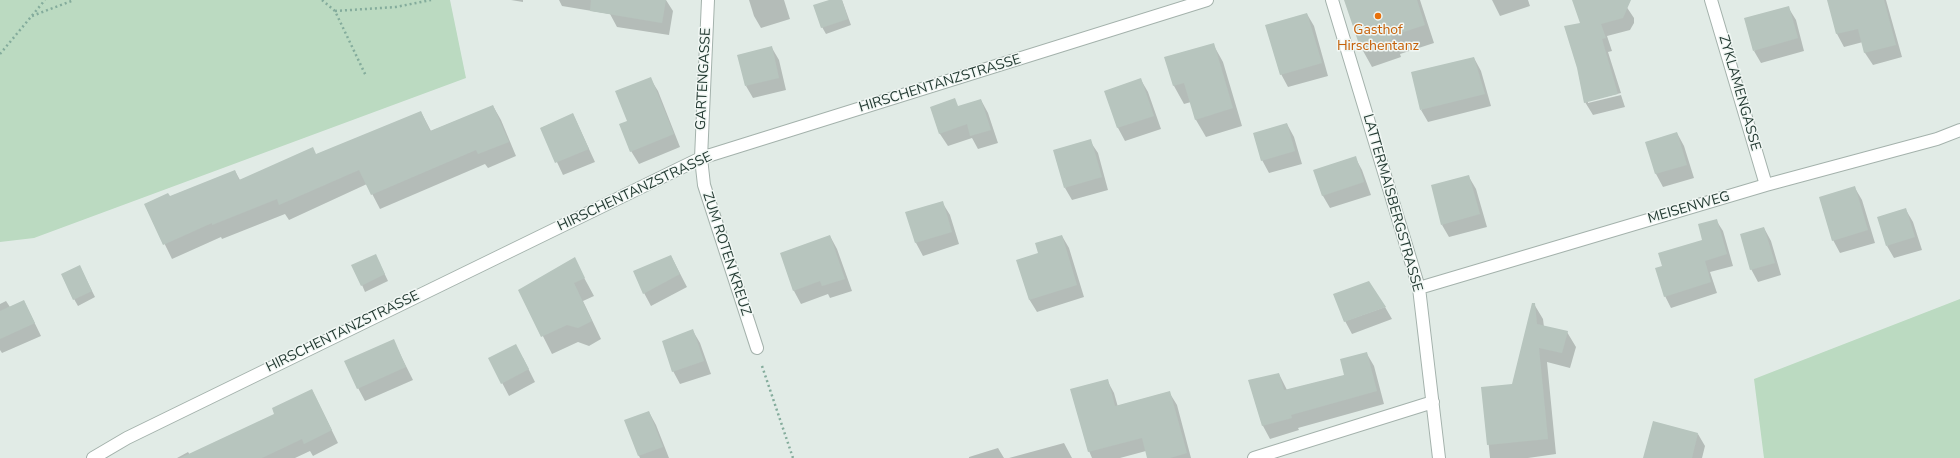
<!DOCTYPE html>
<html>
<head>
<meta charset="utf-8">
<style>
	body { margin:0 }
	canvas { display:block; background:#e1ebe6 }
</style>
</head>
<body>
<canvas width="1960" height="458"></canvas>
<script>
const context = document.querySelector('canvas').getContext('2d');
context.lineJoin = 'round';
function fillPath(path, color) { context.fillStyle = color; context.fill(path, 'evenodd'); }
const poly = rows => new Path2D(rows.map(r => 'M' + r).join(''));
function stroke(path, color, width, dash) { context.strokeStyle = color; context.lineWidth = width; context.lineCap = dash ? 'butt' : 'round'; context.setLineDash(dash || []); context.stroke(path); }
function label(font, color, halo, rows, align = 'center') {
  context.font = font + ' "Nunito Sans",sans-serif'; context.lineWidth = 3; context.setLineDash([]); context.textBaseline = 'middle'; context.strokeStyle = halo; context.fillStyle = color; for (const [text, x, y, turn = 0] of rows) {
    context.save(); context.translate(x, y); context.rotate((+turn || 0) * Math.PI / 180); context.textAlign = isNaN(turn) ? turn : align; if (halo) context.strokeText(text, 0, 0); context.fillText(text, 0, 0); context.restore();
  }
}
const green = poly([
	[0,0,450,0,466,78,34,238,0,242],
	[1960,299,1960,458,1764,458,1754,379]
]);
const shadow = poly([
	[511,0,523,0,523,2],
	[559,0,666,0,673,11,669,35,617,27,610,14,562,6],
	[749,0,784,0,790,19,761,28,754,16],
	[832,0,842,0,851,25,826,34,822,27],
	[1350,0,1420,0,1434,43,1400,54,1401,57,1372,67,1362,49],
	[1492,0,1528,0,1530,6,1500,16],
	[1599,0,1622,0,1634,18,1634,23,1630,30,1607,36,1612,51,1608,52,1621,93,1588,101,1588,103,1621,95,1625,107,1593,115,1585,102,1581,24],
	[1842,0,1886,0,1902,57,1873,65,1865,53,1863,42,1844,47,1837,34,1829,3],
	[1788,7,1796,20,1804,51,1761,63,1754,51],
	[1307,14,1314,26,1328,76,1288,87,1281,74],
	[1213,44,1223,62,1242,126,1206,137,1196,120,1191,102,1184,104,1174,86,1166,58],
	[772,48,779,60,786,90,753,98,746,86],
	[1474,58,1481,71,1491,106,1428,122,1421,110],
	[650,78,658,91,680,147,639,164,631,151],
	[1141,80,1148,92,1161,129,1125,141,1118,128,1105,92],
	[981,100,988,113,998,143,978,149,972,138,948,146,940,134,931,108,959,107],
	[493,106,501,120,516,156,488,168,485,164,380,209,367,184,289,220,285,214,222,239,221,237,172,259,145,204,169,197,235,171,240,180,316,155,421,112,431,131],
	[573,114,595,162,563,175,541,128],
	[1287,124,1294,137,1302,164,1269,173,1262,160],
	[1677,133,1684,146,1694,178,1663,187,1656,174,1646,143],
	[1090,141,1098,153,1108,190,1072,200,1065,188],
	[1355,157,1362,170,1371,195,1330,208,1323,196,1314,171],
	[1469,177,1476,189,1487,227,1449,237,1442,225],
	[1855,188,1862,200,1875,243,1840,253,1833,240],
	[942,202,950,215,959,244,923,256,916,243,907,213],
	[1906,210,1913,222,1922,250,1894,258,1887,246],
	[1716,220,1723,231,1733,266,1710,272,1717,293,1671,308,1665,296,1663,267,1704,240],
	[1764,228,1771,241,1781,275,1758,282,1751,269],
	[830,236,837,249,852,291,830,298,828,294,801,304,794,291,782,254],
	[1062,236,1069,248,1084,297,1037,312,1029,299,1039,254],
	[671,256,687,287,651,306,644,293],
	[574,259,594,296,583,301,601,339,589,346,578,342,552,354,520,291],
	[379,262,388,281,365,292,362,285],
	[83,273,95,297,78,306,74,299],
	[6,301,10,307,24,301,41,336,2,353,0,350,0,304],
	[1534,304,1543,319,1544,327,1567,332,1576,347,1570,368,1547,362,1556,454,1528,458,1490,458,1483,388,1513,385],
	[1385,307,1392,319,1352,334,1345,321],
	[693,331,700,343,711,374,680,384,673,371],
	[393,340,413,380,365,401,358,388],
	[1367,354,1374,366,1384,404,1298,428,1299,430,1270,439,1263,426,1249,381,1279,374,1287,390,1346,375],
	[489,358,523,358,535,382,509,396],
	[1107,380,1114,393,1118,407,1169,392,1177,405,1191,458,1148,458,1146,451,1120,458,1092,458,1089,451],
	[312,390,338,443,313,456,310,451,295,458,177,458,188,452,190,455,276,414],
	[649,412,656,425,669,458,640,458,639,456,626,421],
	[1698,434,1705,446,1702,458,1644,458],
	[1064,443,1072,458,1009,458],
	[998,448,1004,458,969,458,969,457]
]);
const building = poly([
	[591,0,666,0,662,23,590,11],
	[829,0,842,0,848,19,821,28,813,5],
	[1344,0,1417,0,1425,25,1391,36,1392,39,1361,50],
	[1572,0,1631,0,1623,18,1601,24,1606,38,1602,39,1618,94,1584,103,1577,68,1564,26,1580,23],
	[1827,0,1884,0,1896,45,1864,53,1858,29,1836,34],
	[1789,6,1798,38,1753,51,1744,18],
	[1307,13,1322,63,1280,75,1265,25],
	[1214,43,1233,108,1195,120,1184,83,1173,86,1164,57],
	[772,46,779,78,745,86,737,55],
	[1474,57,1485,94,1420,110,1411,72],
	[651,77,674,134,630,152,619,124,627,121,615,91],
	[1141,78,1154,116,1117,128,1104,91],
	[955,98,958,106,981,99,991,130,970,136,967,124,939,134,930,107],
	[493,105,509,142,478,154,476,150,371,195,359,170,279,205,277,199,212,225,212,223,163,245,144,204,168,193,170,196,235,170,239,180,313,147,316,154,421,111,430,131],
	[573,113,589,149,555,163,540,128],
	[1287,123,1295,151,1261,161,1253,133],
	[1677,132,1687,165,1655,174,1645,142],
	[1091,139,1102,177,1064,188,1053,150],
	[1356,156,1364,182,1322,196,1313,170],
	[1469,175,1480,214,1441,225,1431,185],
	[1855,186,1868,230,1832,241,1819,197],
	[943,201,952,232,915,243,905,212],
	[1906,208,1915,237,1886,246,1877,217],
	[1717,219,1727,254,1705,261,1711,282,1664,297,1655,268,1662,266,1658,253,1702,240,1698,224],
	[1764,227,1775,263,1750,270,1740,234],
	[830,235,845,279,822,286,820,281,793,291,780,253],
	[1062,235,1077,285,1029,300,1016,260,1038,253,1035,243],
	[376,254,385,274,361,286,351,265],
	[671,255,680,274,643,294,633,271],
	[575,257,585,278,574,283,592,321,578,328,567,325,541,337,518,290],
	[80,265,92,291,73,300,61,274],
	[1369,281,1386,307,1344,322,1333,294],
	[24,300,35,323,0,339,0,311],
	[1532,303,1535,303,1537,324,1568,331,1562,353,1539,348,1548,439,1487,445,1481,387,1512,384],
	[693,329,704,361,672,372,662,341],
	[394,339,406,367,357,389,344,361],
	[516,344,529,369,501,384,488,358],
	[1367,352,1377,391,1291,415,1292,418,1262,426,1248,380,1279,373,1284,390,1344,375,1340,359],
	[1108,379,1115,406,1170,391,1187,453,1170,458,1147,458,1142,438,1088,452,1070,389],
	[312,389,332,430,304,444,302,439,262,458,180,458,274,414,272,408],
	[649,411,663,447,638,456,624,420],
	[1653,421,1698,433,1692,458,1643,458]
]);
const path = poly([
	[322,0,335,11,366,76],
	[335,11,396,7,431,0],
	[32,16,74,0],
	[0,54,45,0],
	[762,366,793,458]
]);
const street = poly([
	[708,0,701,158,704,185,757,348],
	[1332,0,1419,288,1439,458],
	[1711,0,1766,185],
	[1419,288,1766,185,1937,139,1960,130],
	[93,458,127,438,701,158,1207,0],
	[1254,458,1433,402]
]);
const markers = [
	[1378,16,4,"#e8710a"]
];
const foodNames = [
	["Gasthof",1378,31],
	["Hirschentanz",1378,47]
];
const streetNames = [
	["GARTENGASSE",704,79,-87],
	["HIRSCHENTANZSTRASSE",940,84,-17],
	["ZYKLAMENGASSE",1739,93,74],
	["HIRSCHENTANZSTRASSE",635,192,-25],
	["LATTERMAISBERGSTRASSE",1392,203,74],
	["MEISENWEG",1689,208,-16],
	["ZUM ROTEN KREUZ",726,254,72],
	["HIRSCHENTANZSTRASSE",343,332,-26]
];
fillPath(green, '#bbdac1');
fillPath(shadow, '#0003');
fillPath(building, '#b7c5be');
stroke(street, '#a4b2ac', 14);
stroke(path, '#84ac9c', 2.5, [2, 3]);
stroke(street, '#fff', 12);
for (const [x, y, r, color] of markers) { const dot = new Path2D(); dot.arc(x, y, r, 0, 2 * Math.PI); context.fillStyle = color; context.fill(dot); stroke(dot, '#f1f7f4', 1.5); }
label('14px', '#c56008', '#f1f7f4', foodNames);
label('14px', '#233a32', '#f1f7f4', streetNames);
</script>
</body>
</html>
